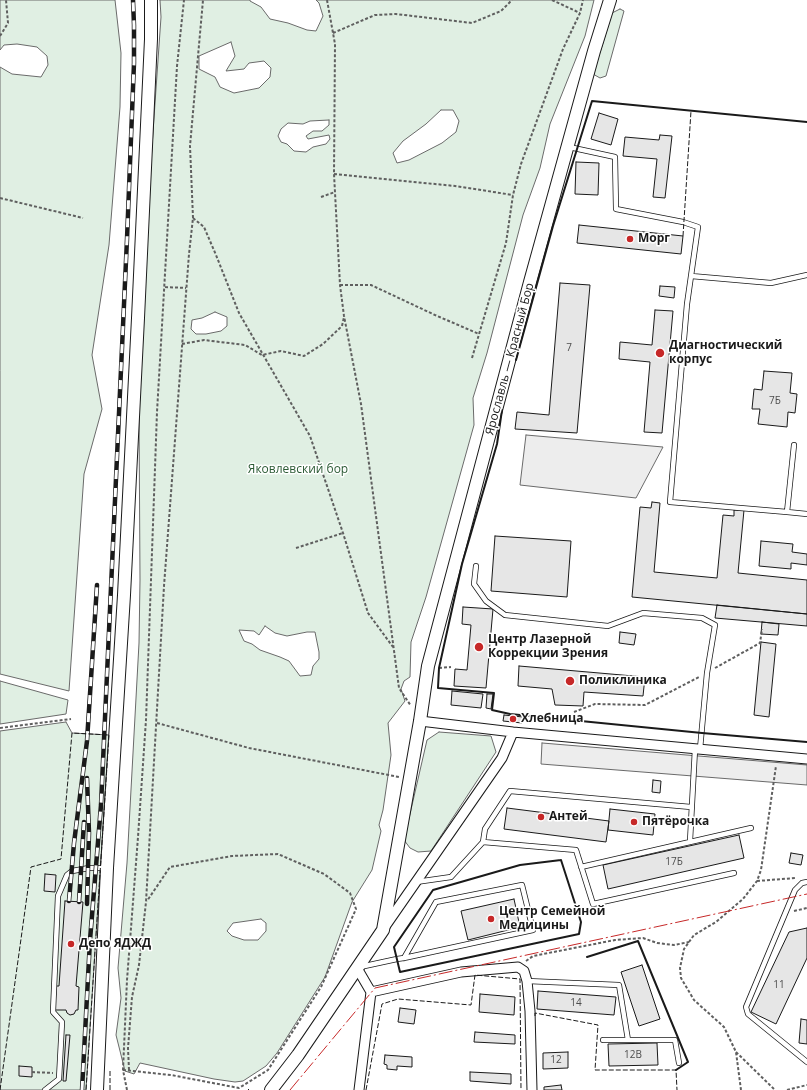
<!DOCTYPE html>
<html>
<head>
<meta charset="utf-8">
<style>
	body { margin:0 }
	canvas { display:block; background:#fff }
</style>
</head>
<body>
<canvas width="807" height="1090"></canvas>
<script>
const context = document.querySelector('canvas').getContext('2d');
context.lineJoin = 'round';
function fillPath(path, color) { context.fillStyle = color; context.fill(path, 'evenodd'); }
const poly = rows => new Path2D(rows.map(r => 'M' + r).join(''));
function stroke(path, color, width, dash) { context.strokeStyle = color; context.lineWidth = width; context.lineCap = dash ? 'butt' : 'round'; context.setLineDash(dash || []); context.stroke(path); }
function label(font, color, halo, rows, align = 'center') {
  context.font = font + ' "Open Sans",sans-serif'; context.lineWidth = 3; context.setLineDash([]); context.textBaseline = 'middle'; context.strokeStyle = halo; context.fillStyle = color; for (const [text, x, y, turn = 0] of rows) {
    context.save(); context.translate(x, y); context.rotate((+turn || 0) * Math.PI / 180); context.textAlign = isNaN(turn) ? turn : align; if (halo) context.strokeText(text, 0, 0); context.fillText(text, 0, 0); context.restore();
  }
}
const green = poly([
	[0,0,115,0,121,53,120,107,109,245,92,355,102,409,84,474,69,691,0,674,0,67,12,74,41,77,48,65,47,56,37,47,17,44,4,45,0,50,0,0],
	[160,0,250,0,250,1,261,7,270,19,288,23,307,30,316,31,323,16,319,3,316,0,594,0,585,36,550,124,540,168,523,215,487,353,473,398,474,425,426,597,411,642,410,677,404,681,401,689,405,701,388,723,391,755,383,810,379,825,381,831,372,870,352,902,325,977,277,1053,266,1066,243,1081,235,1082,214,1079,140,1063,134,1074,125,1071,116,1035,121,998,118,968,127,863,139,643,140,580,139,413,151,161,161,17,160,0],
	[231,42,235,56,226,71,244,69,249,63,264,61,271,68,270,77,259,88,234,93,220,87,215,77,199,69,199,56,231,42],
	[441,110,453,110,459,121,456,132,442,143,409,160,397,163,393,153,403,141,426,124,441,110],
	[329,120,329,125,322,131,313,131,306,136,308,139,329,135,330,139,326,144,313,147,306,152,294,151,287,144,281,142,278,136,281,129,288,123,303,124,310,121,329,120],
	[215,312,227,317,227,326,221,331,206,334,196,334,191,329,192,320,202,318,215,312],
	[265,626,275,633,287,636,307,632,315,632,319,652,319,659,313,666,311,675,300,676,289,661,280,657,260,650,252,644,244,641,239,630,254,631,259,635,265,626],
	[261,919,266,923,266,931,258,940,244,940,232,936,227,931,233,923,261,919],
	[620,9,624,11,606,76,600,78,593,74,602,46,612,13,620,9],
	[0,681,68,700,66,714,0,724,0,681],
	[66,722,72,733,109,735,86,1090,0,1090,0,731,66,722],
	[439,732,491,736,496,752,431,851,418,852,410,848,404,840,427,740,439,732]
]);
const parking = poly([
	[526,435,663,447,636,498,520,485,526,435],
	[542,743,807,765,807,785,541,764,542,743]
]);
const building = poly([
	[599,113,618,119,611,145,591,139,599,113],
	[660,135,672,136,665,198,653,197,657,159,623,156,625,137,659,140,660,135],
	[576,162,599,163,598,195,575,194,576,162],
	[579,225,683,236,681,254,577,243,579,225],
	[560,283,590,285,577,433,515,429,517,412,549,415,560,283],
	[660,286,675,287,674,298,659,296,660,286],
	[655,310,673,311,662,433,644,432,650,362,619,359,620,342,652,345,655,310],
	[764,371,792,373,790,393,797,394,795,413,788,412,787,427,758,424,760,409,752,409,754,389,762,390,764,371],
	[652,502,660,503,654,572,717,578,723,515,734,516,734,510,744,510,738,573,807,580,807,614,632,597,640,507,651,508,652,502],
	[495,536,571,541,567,597,491,591,495,536],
	[761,541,793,544,792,552,807,554,807,565,791,563,791,569,759,566,761,541],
	[717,605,807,614,807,626,715,618,717,605],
	[463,607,493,609,486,688,454,686,455,669,467,670,471,625,462,624,463,607],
	[762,622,779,624,778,635,761,634,762,622],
	[620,632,636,634,634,645,619,643,620,632],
	[761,642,776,644,769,717,754,715,761,642],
	[519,666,645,677,643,696,584,692,583,706,555,705,552,689,518,686,519,666],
	[452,691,483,694,481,708,451,705,452,691],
	[487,694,493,694,491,709,486,708,487,694],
	[504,715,523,717,522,723,503,721,504,715],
	[653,780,661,781,660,793,652,792,653,780],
	[507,808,609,821,606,842,504,829,507,808],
	[610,809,655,814,653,835,608,830,610,809],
	[739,835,744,858,608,889,603,865,739,835],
	[791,853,803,855,801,865,789,863,791,853],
	[45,874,56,875,55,892,44,891,45,874],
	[514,899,520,927,468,940,461,911,514,899],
	[65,901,83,902,76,986,79,987,78,1010,76,1010,74,1014,70,1015,67,1013,66,1010,55,1010,56,986,59,986,65,901],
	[807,928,807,958,776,1024,751,1012,789,932,807,928],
	[642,965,660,1019,639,1026,621,972,642,965],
	[538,991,616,997,614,1015,537,1009,538,991],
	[480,994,515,997,514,1015,479,1012,480,994],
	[400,1008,416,1010,414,1024,398,1022,400,1008],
	[801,1019,807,1020,807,1044,799,1043,801,1019],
	[475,1032,515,1035,515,1044,474,1042,475,1032],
	[66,1035,70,1035,66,1081,63,1081,66,1035],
	[657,1043,658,1065,609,1066,608,1044,657,1043],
	[568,1052,568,1068,543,1069,543,1053,568,1052],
	[385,1055,412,1057,412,1067,397,1066,397,1070,387,1069,387,1065,384,1064,385,1055],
	[19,1066,32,1067,32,1077,19,1076,19,1066],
	[470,1072,511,1074,511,1084,470,1081,470,1072],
	[561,1085,562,1090,544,1090,544,1087,561,1085]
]);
const path = poly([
	[327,0,335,44,334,174,340,285,344,316,361,404,399,688,411,706],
	[552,0,580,13],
	[333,33,375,15,396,14,472,23,501,11,512,0],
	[0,36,8,23,6,0],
	[334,174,455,186,513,195],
	[321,197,335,192],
	[0,198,83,218],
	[193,218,204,227,216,255,239,313,310,436,343,533,368,613,393,647],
	[340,285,371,285,435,315,479,334],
	[165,287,186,288],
	[182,344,204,340,245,345,262,355,281,351,304,356,323,344,342,326,344,317],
	[472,358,506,243,513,195,521,164,563,49,580,13,583,0],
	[296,548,343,533],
	[439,668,451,667],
	[715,668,760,643,762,629],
	[574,712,595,704,645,705,699,677],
	[157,723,249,748,399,777],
	[0,728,71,719],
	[757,881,796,878],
	[794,911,807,908],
	[526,961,533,956,615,940,643,938,657,943,674,945,689,942],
	[736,1052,775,1090],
	[123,1070,171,1075,239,1088,268,1070,321,987,356,909,350,893,324,874,278,854,232,856,170,867,147,901],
	[129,1070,128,1048,132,997,139,965,146,902,164,586,189,254,193,218,190,146,203,0],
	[32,1072,53,1073],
	[127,1090,123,1070,127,980,138,837,146,720,157,412,177,66,184,0],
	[741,1090,736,1052,724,1027,694,1000,681,978,680,968,684,949,694,935,716,922,743,899,757,881,761,870,776,766],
	[787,1090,807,1085]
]);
const service = poly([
	[569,147,615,157,616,209,683,222,698,227,687,304,670,502,787,512],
	[691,276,771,283,807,275],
	[794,445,787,512,807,514],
	[476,566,474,584,486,601,505,615,608,626,643,613,702,618,715,625,707,673,700,749],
	[690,841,695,749],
	[483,842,485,829,510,791,691,807],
	[581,867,751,828],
	[416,882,451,877,483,842,576,850,593,904,734,873],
	[807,882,802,883,795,890,746,1007,748,1014,807,1062],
	[360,967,397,959,404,958,533,930,522,885,436,902,404,958],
	[527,981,619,985,628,1040],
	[603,1040,675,1040,679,1063],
	[45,1090,59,1079,62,1022,53,1012,58,896,67,875,72,871,89,868,106,868]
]);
const minor = poly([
	[420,721,513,732,807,759],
	[384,928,502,758,513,732],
	[357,968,371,992,359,1090],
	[371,992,461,972,518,967,524,971,527,981,530,1011,532,1090]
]);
const tertiary = poly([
	[97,1090,107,868,124,595,138,318,151,39,151,0],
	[271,1090,298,1055,383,930,420,721,428,666,530,282,594,51,610,0]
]);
const rail = poly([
	[87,778,89,833,87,904],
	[69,901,74,843,87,741,97,585],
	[79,902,84,822],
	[82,1090,90,940,101,805,127,239,134,63,134,25,133,0]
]);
const fence = poly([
	[683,236,691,111],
	[535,1016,535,1013,598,1025,595,1070,676,1070,677,1090],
	[0,1090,31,867,61,859,72,733,109,735,86,1090],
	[110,1090,110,1071],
	[248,1090,249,1089],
	[366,1090,382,1004,398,999,471,1005,475,975,520,979,521,1090]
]);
const wall = poly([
	[516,360,553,226,592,101,807,122],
	[502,410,497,444,462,564,439,668,438,688,494,693,492,710,510,714,702,733,807,742],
	[561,860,581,922,579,934,400,972,394,947,433,890,520,865,561,860],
	[587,957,638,941,688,1062,676,1070]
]);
const power = poly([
	[290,1090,375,988,807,894]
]);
const markers = [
	[630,239,4,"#c62828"],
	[660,353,5,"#c62828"],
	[479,647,5,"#c62828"],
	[570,681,5,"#c62828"],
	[513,719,4,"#c62828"],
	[541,817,4,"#c62828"],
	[634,822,4,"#c62828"],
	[491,919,4,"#c62828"],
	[71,944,4,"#c62828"]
];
const numberNames = [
	["7",569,348],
	["7Б",775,401],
	["17Б",674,862],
	["11",779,985],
	["14",576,1003],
	["12В",633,1055],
	["12",556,1060]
];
const poiNames = [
	["Морг",638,239],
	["Диагностический",669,346],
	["корпус",669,360],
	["Центр Лазерной",488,640],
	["Коррекции Зрения",488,654],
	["Поликлиника",579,681],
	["Хлебница",521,719],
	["Антей",549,817],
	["Пятёрочка",642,822],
	["Центр Семейной",499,912],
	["Медицины",499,926],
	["Депо ЯДЖД",79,944]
];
const streetNames = [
	["Ярославль — Красный Бор",510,359,-75]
];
const parkNames = [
	["Яковлевский бор",298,470]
];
fillPath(green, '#e0efe3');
stroke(green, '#6a6a6a', 1);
fillPath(parking, '#ededed');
stroke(parking, '#6a6a6a', 1);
fillPath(building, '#e6e6e6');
stroke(building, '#1a1a1a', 1);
stroke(service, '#1a1a1a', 6);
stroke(minor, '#1a1a1a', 11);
stroke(tertiary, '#1a1a1a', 14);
stroke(path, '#5f5f5f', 2, [3, 2]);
stroke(service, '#fff', 4.5);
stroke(minor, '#fff', 9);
stroke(tertiary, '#fff', 12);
stroke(rail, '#1a1a1a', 4.5);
stroke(rail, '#fff', 3, [9]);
stroke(fence, '#1a1a1a', 1, [5, 2]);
stroke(wall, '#1a1a1a', 2);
stroke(power, '#c62828', 1, [14, 3, 2, 3]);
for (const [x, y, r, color] of markers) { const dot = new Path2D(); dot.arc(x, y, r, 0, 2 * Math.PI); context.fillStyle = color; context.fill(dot); stroke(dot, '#fff', 1.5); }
label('10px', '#4d4d4d', null, numberNames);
label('bold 12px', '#1a1a1a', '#fff', poiNames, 'left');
label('12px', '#1a1a1a', '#fff', streetNames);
label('12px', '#2b5a34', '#fff', parkNames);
</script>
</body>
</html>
